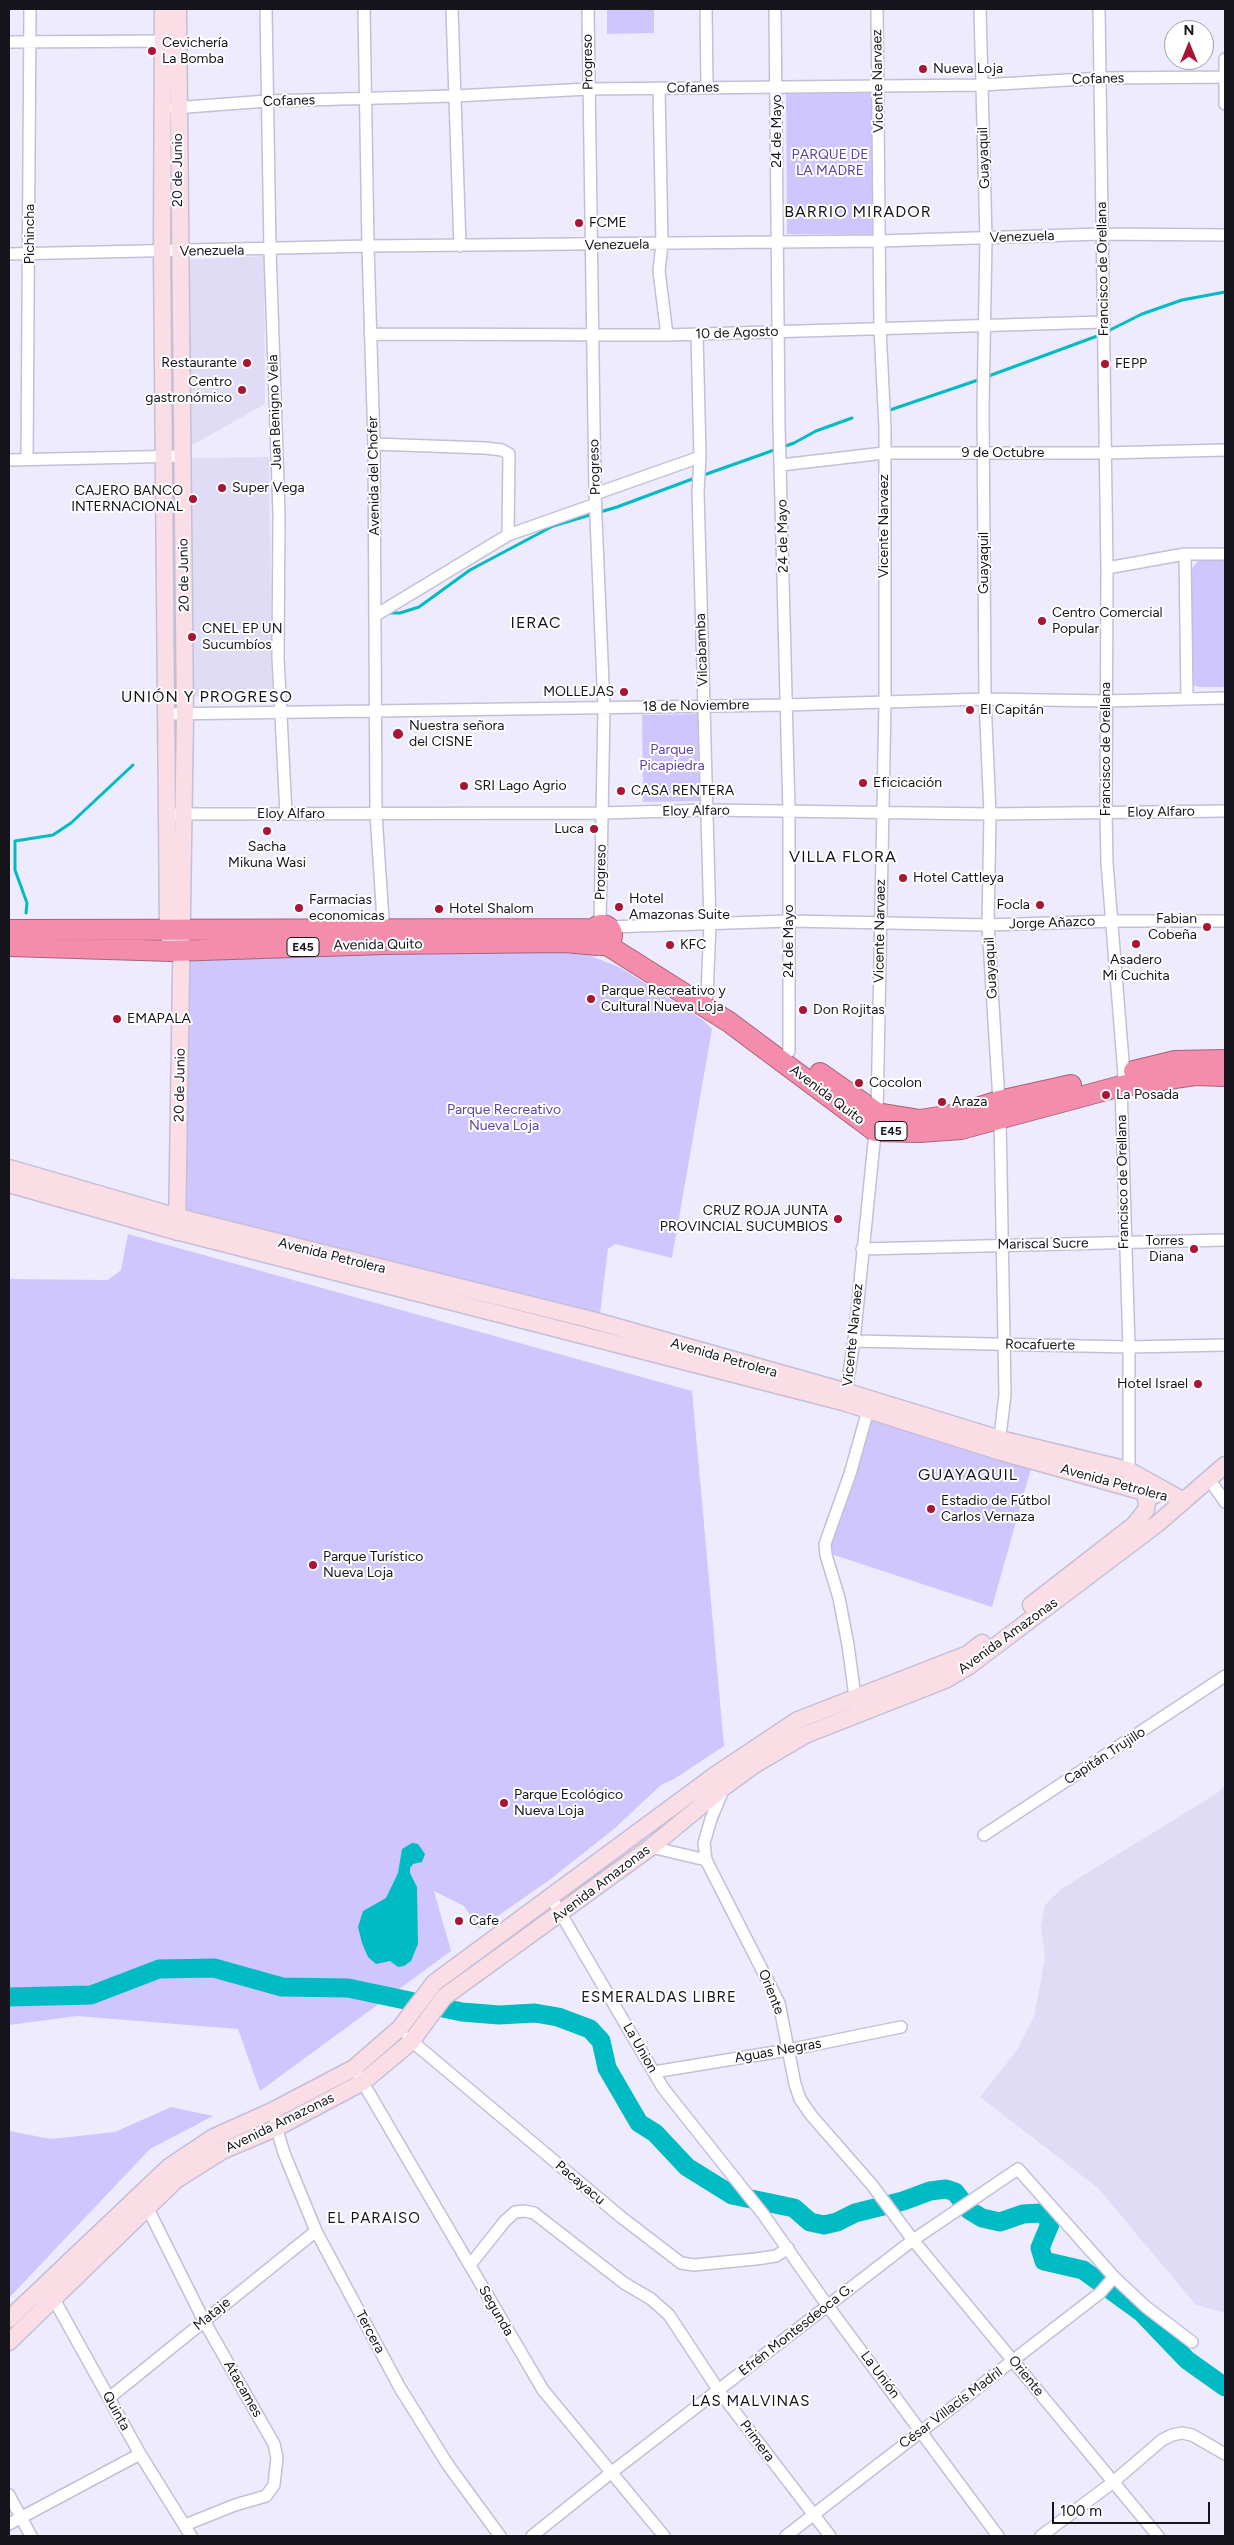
<!DOCTYPE html>
<html>
<head>
<meta charset="utf-8">
<style>
	body { margin:0 }
	#map { position:relative; width:1234px; height:2545px; overflow:hidden; background:#eeebff; font-family:Figtree,sans-serif }
	canvas { display:block }
	.frame { position:absolute; inset:0; border:10px solid #15141c; pointer-events:none }
	.north { position:absolute; left:1164px; top:20px; width:50px; height:50px; box-sizing:border-box; background:#fff; border:1px solid #a1a1a4; border-radius:50%; rotate:0deg; font-size:14px; font-weight:700; line-height:20px; text-align:center; color:#15141c }
	.north::after { content:''; display:block; margin:auto; width:18px; height:22px; background:#aa1435; clip-path:polygon(50% 0,100% 100%,50% 72%,0 100%) }
	.scale { position:absolute; left:1052px; top:2502px; width:158px; height:22px; box-sizing:border-box; border:2px solid #15141c; border-top:0; padding-left:6px; font-size:15px; line-height:18px; white-space:nowrap; color:#15141c; -webkit-text-stroke:4px #fff; paint-order:stroke }
</style>
</head>
<body>
<div id="map">
<canvas width="1234" height="2545"></canvas>
<div class="frame"></div>
<div class="north">N</div>
<div class="scale">100 m</div>
</div>
<script>
const context = document.querySelector('canvas').getContext('2d');
context.lineJoin = 'round';
function fillPath(path, color) { context.fillStyle = color; context.fill(path, 'evenodd'); }
const poly = rows => new Path2D(rows.map(r => 'M' + r).join(''));
function stroke(path, color, width, dash) { context.strokeStyle = color; context.lineWidth = width; context.lineCap = dash ? 'butt' : 'round'; context.setLineDash(dash || []); context.stroke(path); }
function label(font, color, halo, rows, align = 'center') {
  context.font = font + ' Figtree,sans-serif'; context.lineWidth = 4; context.setLineDash([]); context.textBaseline = 'middle'; context.strokeStyle = halo; context.fillStyle = color; for (const [text, x, y, turn = 0] of rows) {
    context.save(); context.translate(x, y); context.rotate((+turn || 0) * Math.PI / 180); context.textAlign = isNaN(turn) ? turn : align; if (halo) context.strokeText(text, 0, 0); context.fillText(text, 0, 0); context.restore();
  }
}
const built = poly([
	[264,256,265,404,189,447,184,260],
	[269,457,272,694,188,697,186,458],
	[1225,1785,1225,2313,1196,2305,1098,2188,980,2097,1017,2050,1034,2017,1045,1957,1041,1926,1045,1905,1061,1889,1216,1794]
]);
const green = poly([
	[607,9,654,9,654,33,607,34],
	[873,91,874,234,787,234,786,92],
	[1200,558,1225,558,1225,687,1199,687,1191,685,1190,571],
	[700,714,702,801,643,802,642,715],
	[565,950,581,952,621,968,703,1020,712,1029,672,1258,615,1244,608,1249,600,1313,498,1290,184,1209,188,958],
	[128,1234,692,1391,724,1746,674,1779,661,1785,614,1829,548,1881,479,1929,464,1906,434,1891,451,1951,260,2091,238,2029,77,2016,9,2025,9,1279,108,1280,121,1270],
	[869,1417,1032,1465,992,1607,828,1553],
	[171,2107,213,2116,150,2149,9,2298,9,2131,51,2139,115,2132]
]);
const water = poly([
	[412,1843,418,1844,425,1854,422,1862,413,1864,410,1868,410,1873,417,1887,418,1944,411,1961,404,1966,398,1967,390,1961,376,1964,368,1957,362,1943,358,1927,363,1911,386,1898,398,1873,402,1849]
]);
const stream = poly([
	[1106,332,1142,314,1182,300,1225,292],
	[986,377,1100,335],
	[887,411,981,379],
	[701,476,794,443,816,431,852,418],
	[386,613,400,613,419,607,470,570,553,526,617,507,695,478],
	[26,913,27,903,15,870,15,841,53,835,71,823,133,765]
]);
const river = poly([
	[9,1997,91,1995,159,1969,214,1968,282,1987,348,1988,462,2012,499,2015,535,2013,558,2017,590,2029,601,2041,607,2068,639,2123,655,2133,687,2167,732,2195,794,2208,810,2222,824,2225,837,2222,855,2213,903,2201,930,2191,946,2189,955,2192,969,2210,982,2218,1000,2222,1023,2214,1040,2213,1047,2217,1050,2224,1040,2248,1044,2261,1083,2270,1141,2312,1187,2360,1225,2387]
]);
const street = poly([
	[266,9,270,250,279,514,278,657,286,814],
	[364,9,368,246,374,444,376,814,384,935],
	[452,9,460,246],
	[588,9,595,494,604,708,600,925],
	[706,9,707,87],
	[775,9,779,425,789,811,789,1051,782,1061],
	[980,9,986,239,983,407,985,699,990,814,988,925,1000,1117,1005,1395,999,1444],
	[1099,9,1107,568,1106,813,1107,863,1124,1074,1121,1086,1129,1347,1129,1476],
	[9,42,170,41],
	[1225,59,1225,104],
	[659,88,662,244,659,271,667,335],
	[174,108,267,101,455,96,588,89,982,85,1102,78,1225,77],
	[9,254,368,246,880,241,1101,234,1225,235],
	[370,334,667,335,1103,322],
	[697,334,700,457,698,492,710,923,707,996],
	[374,444,485,448,502,450,509,454,508,535],
	[9,460,183,456],
	[27,460,30,9],
	[781,465,884,453,1105,453,1225,450],
	[595,494,700,457],
	[1185,554,1187,698],
	[1107,568,1185,554,1225,554],
	[376,615,508,535,596,504],
	[167,714,785,705,985,699,1106,701,1225,698],
	[177,814,603,813,708,810,990,814,1225,811],
	[609,927,789,921,988,925,1113,921,1225,921],
	[862,1249,1225,1240],
	[854,1341,1129,1347,1225,1345],
	[845,1398,854,1341,877,1113,885,703,885,428,880,328,877,9],
	[1209,1479,1225,1502],
	[856,1704,848,1645,839,1598,826,1555,825,1544,850,1474,868,1410],
	[723,1790,711,1819,704,1843,706,1860,779,2003,795,2084,800,2099,811,2115,872,2185,913,2240,1158,2536],
	[984,1835,1225,1676],
	[651,1847,706,1860],
	[551,1897,663,2088,763,2214,827,2305,998,2536],
	[408,2038,621,2217,681,2263,694,2265,756,2259,776,2256,788,2248],
	[654,2072,788,2050,901,2027],
	[359,2076,543,2390,664,2536],
	[275,2123,284,2153,316,2231,400,2388,448,2465,500,2536],
	[147,2207,204,2321,274,2444,277,2458,274,2485,266,2496,235,2505,185,2525],
	[470,2265,505,2221,515,2212,524,2211,534,2213,624,2283,651,2299,669,2315,719,2391,830,2536],
	[51,2294,140,2454,191,2536],
	[109,2398,316,2231],
	[9,2495,31,2536],
	[9,2524,140,2454],
	[532,2536,612,2472,913,2240,1018,2169,1114,2277,1146,2307,1192,2342],
	[786,2536,1100,2293,1114,2277],
	[1041,2536,1112,2483,1162,2440,1172,2435,1182,2433,1192,2435,1225,2454]
]);
const secondary = poly([
	[163,9,162,252,168,931,170,941],
	[9,1168,178,1217,592,1320,847,1392,1000,1439,1128,1470,1184,1501],
	[9,1184,168,1229,843,1402,998,1451,1155,1495],
	[177,1232,185,716,178,9],
	[1031,1605,1134,1525,1146,1510,1147,1503,1144,1492],
	[9,2319,169,2167,214,2137,272,2111,354,2068,400,2028,434,1983,714,1776,798,1720,968,1654,982,1643],
	[9,2342,176,2180,222,2151,276,2128,363,2082,411,2042,444,1997,651,1847,724,1787,754,1765,805,1735,945,1680,969,1666,1157,1524,1225,1465]
]);
const highway = poly([
	'592 935a10 10 0 1 1 20 0a10 10 0 1 1-20 0Z',
	[9,930,594,929],
	[607,945,729,1022,875,1131,920,1132,961,1129,1121,1086,1195,1075,1225,1076],
	[9,946,172,951,384,944,566,942,597,945],
	[1134,1071,1175,1061,1225,1060],
	[820,1073,877,1113,920,1120,958,1114,999,1101,1071,1085]
]);
const markers = [
	[152,51,5,"#aa1435"],
	[923,69,5,"#aa1435"],
	[579,223,5,"#aa1435"],
	[247,363,5,"#aa1435"],
	[1105,364,5,"#aa1435"],
	[242,390,5,"#aa1435"],
	[222,488,5,"#aa1435"],
	[193,499,5,"#aa1435"],
	[1042,621,5,"#aa1435"],
	[192,637,5,"#aa1435"],
	[624,692,5,"#aa1435"],
	[970,710,5,"#aa1435"],
	[398,734,6,"#aa1435"],
	[863,783,5,"#aa1435"],
	[464,786,5,"#aa1435"],
	[621,791,5,"#aa1435"],
	[594,829,5,"#aa1435"],
	[267,831,5,"#aa1435"],
	[903,878,5,"#aa1435"],
	[1040,905,5,"#aa1435"],
	[619,907,5,"#aa1435"],
	[299,908,5,"#aa1435"],
	[439,909,5,"#aa1435"],
	[1207,927,5,"#aa1435"],
	[1136,944,5,"#aa1435"],
	[670,945,5,"#aa1435"],
	[591,999,5,"#aa1435"],
	[803,1010,5,"#aa1435"],
	[117,1019,5,"#aa1435"],
	[859,1083,5,"#aa1435"],
	[1106,1095,5,"#aa1435"],
	[942,1102,5,"#aa1435"],
	[838,1219,5,"#aa1435"],
	[1194,1249,5,"#aa1435"],
	[1198,1384,5,"#aa1435"],
	[931,1509,5,"#aa1435"],
	[313,1565,5,"#aa1435"],
	[504,1803,5,"#aa1435"],
	[459,1921,5,"#aa1435"]
];
const shields = [
	[303,947,32],
	[891,1131,32]
];
const shieldNames = [
	["E45",303,947],
	["E45",891,1131]
];
const poiNames = [
	["Cevichería",162,43],
	["La Bomba",162,59],
	["Nueva Loja",933,69],
	["FCME",589,223],
	["Restaurante",237,363,"right"],
	["FEPP",1115,364],
	["Centro",232,382,"right"],
	["gastronómico",232,398,"right"],
	["Super Vega",232,488],
	["CAJERO BANCO",183,491,"right"],
	["INTERNACIONAL",183,507,"right"],
	["Centro Comercial",1052,613],
	["Popular",1052,629],
	["CNEL EP UN",202,629],
	["Sucumbíos",202,645],
	["MOLLEJAS",614,692,"right"],
	["El Capitán",980,710],
	["Nuestra señora",409,726],
	["del CISNE",409,742],
	["Eficicación",873,783],
	["SRI Lago Agrio",474,786],
	["CASA RENTERA",631,791],
	["Luca",584,829,"right"],
	["Sacha",267,847,"center"],
	["Mikuna Wasi",267,863,"center"],
	["Hotel Cattleya",913,878],
	["Hotel",629,899],
	["Amazonas Suite",629,915],
	["Farmacias",309,900],
	["economicas",309,916],
	["Focla",1030,905,"right"],
	["Hotel Shalom",449,909],
	["Fabian",1197,919,"right"],
	["Cobeña",1197,935,"right"],
	["KFC",680,945],
	["Asadero",1136,960,"center"],
	["Mi Cuchita",1136,976,"center"],
	["Parque Recreativo y",601,991],
	["Cultural Nueva Loja",601,1007],
	["Don Rojitas",813,1010],
	["EMAPALA",127,1019],
	["Cocolon",869,1083],
	["La Posada",1116,1095],
	["Araza",952,1102],
	["CRUZ ROJA JUNTA",828,1211,"right"],
	["PROVINCIAL SUCUMBIOS",828,1227,"right"],
	["Torres",1184,1241,"right"],
	["Diana",1184,1257,"right"],
	["Hotel Israel",1188,1384,"right"],
	["Estadio de Fútbol",941,1501],
	["Carlos Vernaza",941,1517],
	["Parque Turístico",323,1557],
	["Nueva Loja",323,1573],
	["Parque Ecológico",514,1795],
	["Nueva Loja",514,1811],
	["Cafe",469,1921]
];
const streetNames = [
	["Progreso",588,62,-91],
	["Cofanes",1098,79,-2],
	["Vicente Narvaez",878,81,-91],
	["Cofanes",693,88,-1],
	["Cofanes",289,101,-2],
	["24 de Mayo",777,131,-90],
	["Guayaquil",984,158,-92],
	["20 de Junio",178,170,-90],
	["Pichincha",30,234,-90],
	["Venezuela",1022,237,-2],
	["Venezuela",617,245,-1],
	["Venezuela",212,251,-1],
	["Francisco de Orellana",1103,269,-91],
	["10 de Agosto",737,333,-2],
	["Juan Benigno Vela",275,412,-92],
	["9 de Octubre",1003,453],
	["Progreso",595,467,-92],
	["Avenida del Chofer",374,476,-91],
	["Vicente Narvaez",884,526,-90],
	["24 de Mayo",783,536,-91],
	["Guayaquil",984,563,-90],
	["20 de Junio",184,575,-91],
	["Vilcabamba",702,650,-92],
	["18 de Noviembre",696,706,-1],
	["Francisco de Orellana",1106,749,-90],
	["Eloy Alfaro",696,811,-1],
	["Eloy Alfaro",1161,812,-1],
	["Eloy Alfaro",291,814],
	["Progreso",601,872,-89],
	["Jorge Añazco",1052,923,-2],
	["Vicente Narvaez",880,931,-89],
	["24 de Mayo",789,941,-90],
	["Avenida Quito",378,945,-1],
	["Guayaquil",991,968,-93],
	["20 de Junio",180,1085,-89],
	["Avenida Quito",827,1095,37],
	["Francisco de Orellana",1123,1182,-91],
	["Mariscal Sucre",1043,1244,-1],
	["Avenida Petrolera",332,1256,14],
	["Vicente Narvaez",853,1335,-84],
	["Rocafuerte",1040,1345,1],
	["Avenida Petrolera",724,1358,16],
	["Avenida Petrolera",1114,1483,15],
	["Avenida Amazonas",1008,1636,-36],
	["Capitán Trujillo",1105,1756,-33],
	["Avenida Amazonas",601,1884,-37],
	["Oriente",771,1992,68],
	["La Union",640,2048,60],
	["Aguas Negras",778,2051,-10],
	["Avenida Amazonas",280,2123,-26],
	["Pacayacu",580,2183,40],
	["Segunda",496,2311,60],
	["Mataje",212,2314,-39],
	["Efrén Montesdeoca G.",796,2330,-38],
	["Tercera",370,2332,62],
	["La Unión",880,2375,53],
	["Oriente",1026,2376,51],
	["Atacames",243,2389,60],
	["César Villacís Madril",951,2408,-37],
	["Quinta",116,2411,61],
	["Primera",757,2441,53]
];
const parkNames = [
	["PARQUE DE",830,155],
	["LA MADRE",830,171],
	["Parque",672,750],
	["Picapiedra",672,766],
	["Parque Recreativo",504,1110],
	["Nueva Loja",504,1126]
];
const neighbourhoodNames = [
	["ESMERALDAS LIBRE",659,1998],
	["EL PARAISO",374,2219],
	["LAS MALVINAS",751,2402]
];
const quarterNames = [
	["BARRIO MIRADOR",858,212],
	["IERAC",536,623],
	["UNIÓN Y PROGRESO",207,697],
	["VILLA FLORA",843,857],
	["GUAYAQUIL",968,1475]
];
fillPath(built, '#e0dcf6');
fillPath(green, '#d0c6ff');
fillPath(water, '#00bac4');
stroke(stream, '#00bac4', 3);
stroke(river, '#00bac4', 19);
stroke(street, '#c3bfd7', 14);
stroke(secondary, '#c3bfd7', 19);
stroke(highway, '#a56379', 22);
stroke(street, '#fff', 11);
stroke(secondary, '#fbdde6', 16);
stroke(highway, '#f38dab', 20);
for (const [x, y, r, color] of markers) { const dot = new Path2D(); dot.arc(x, y, r, 0, 2 * Math.PI); context.fillStyle = color; context.fill(dot); stroke(dot, '#fff', 2); }
for (const [x, y, w] of shields) { const box = new Path2D(); box.roundRect(x - w / 2, y - 9.5, w, 19, 4); context.fillStyle = '#fff'; context.fill(box); stroke(box, '#15141c', 1); }
label('bold 12px', '#15141c', null, shieldNames);
label('14px', '#15141c', '#fff', poiNames, 'left');
label('14px', '#15141c', '#fff', streetNames);
label('14px', '#5d3fa2', '#fff', parkNames);
context.letterSpacing = '1px';
label('15px', '#15141c', '#fff', neighbourhoodNames);
context.letterSpacing = '0px';
context.letterSpacing = '1px';
label('16px', '#15141c', '#fff', quarterNames);
context.letterSpacing = '0px';
</script>
</body>
</html>
